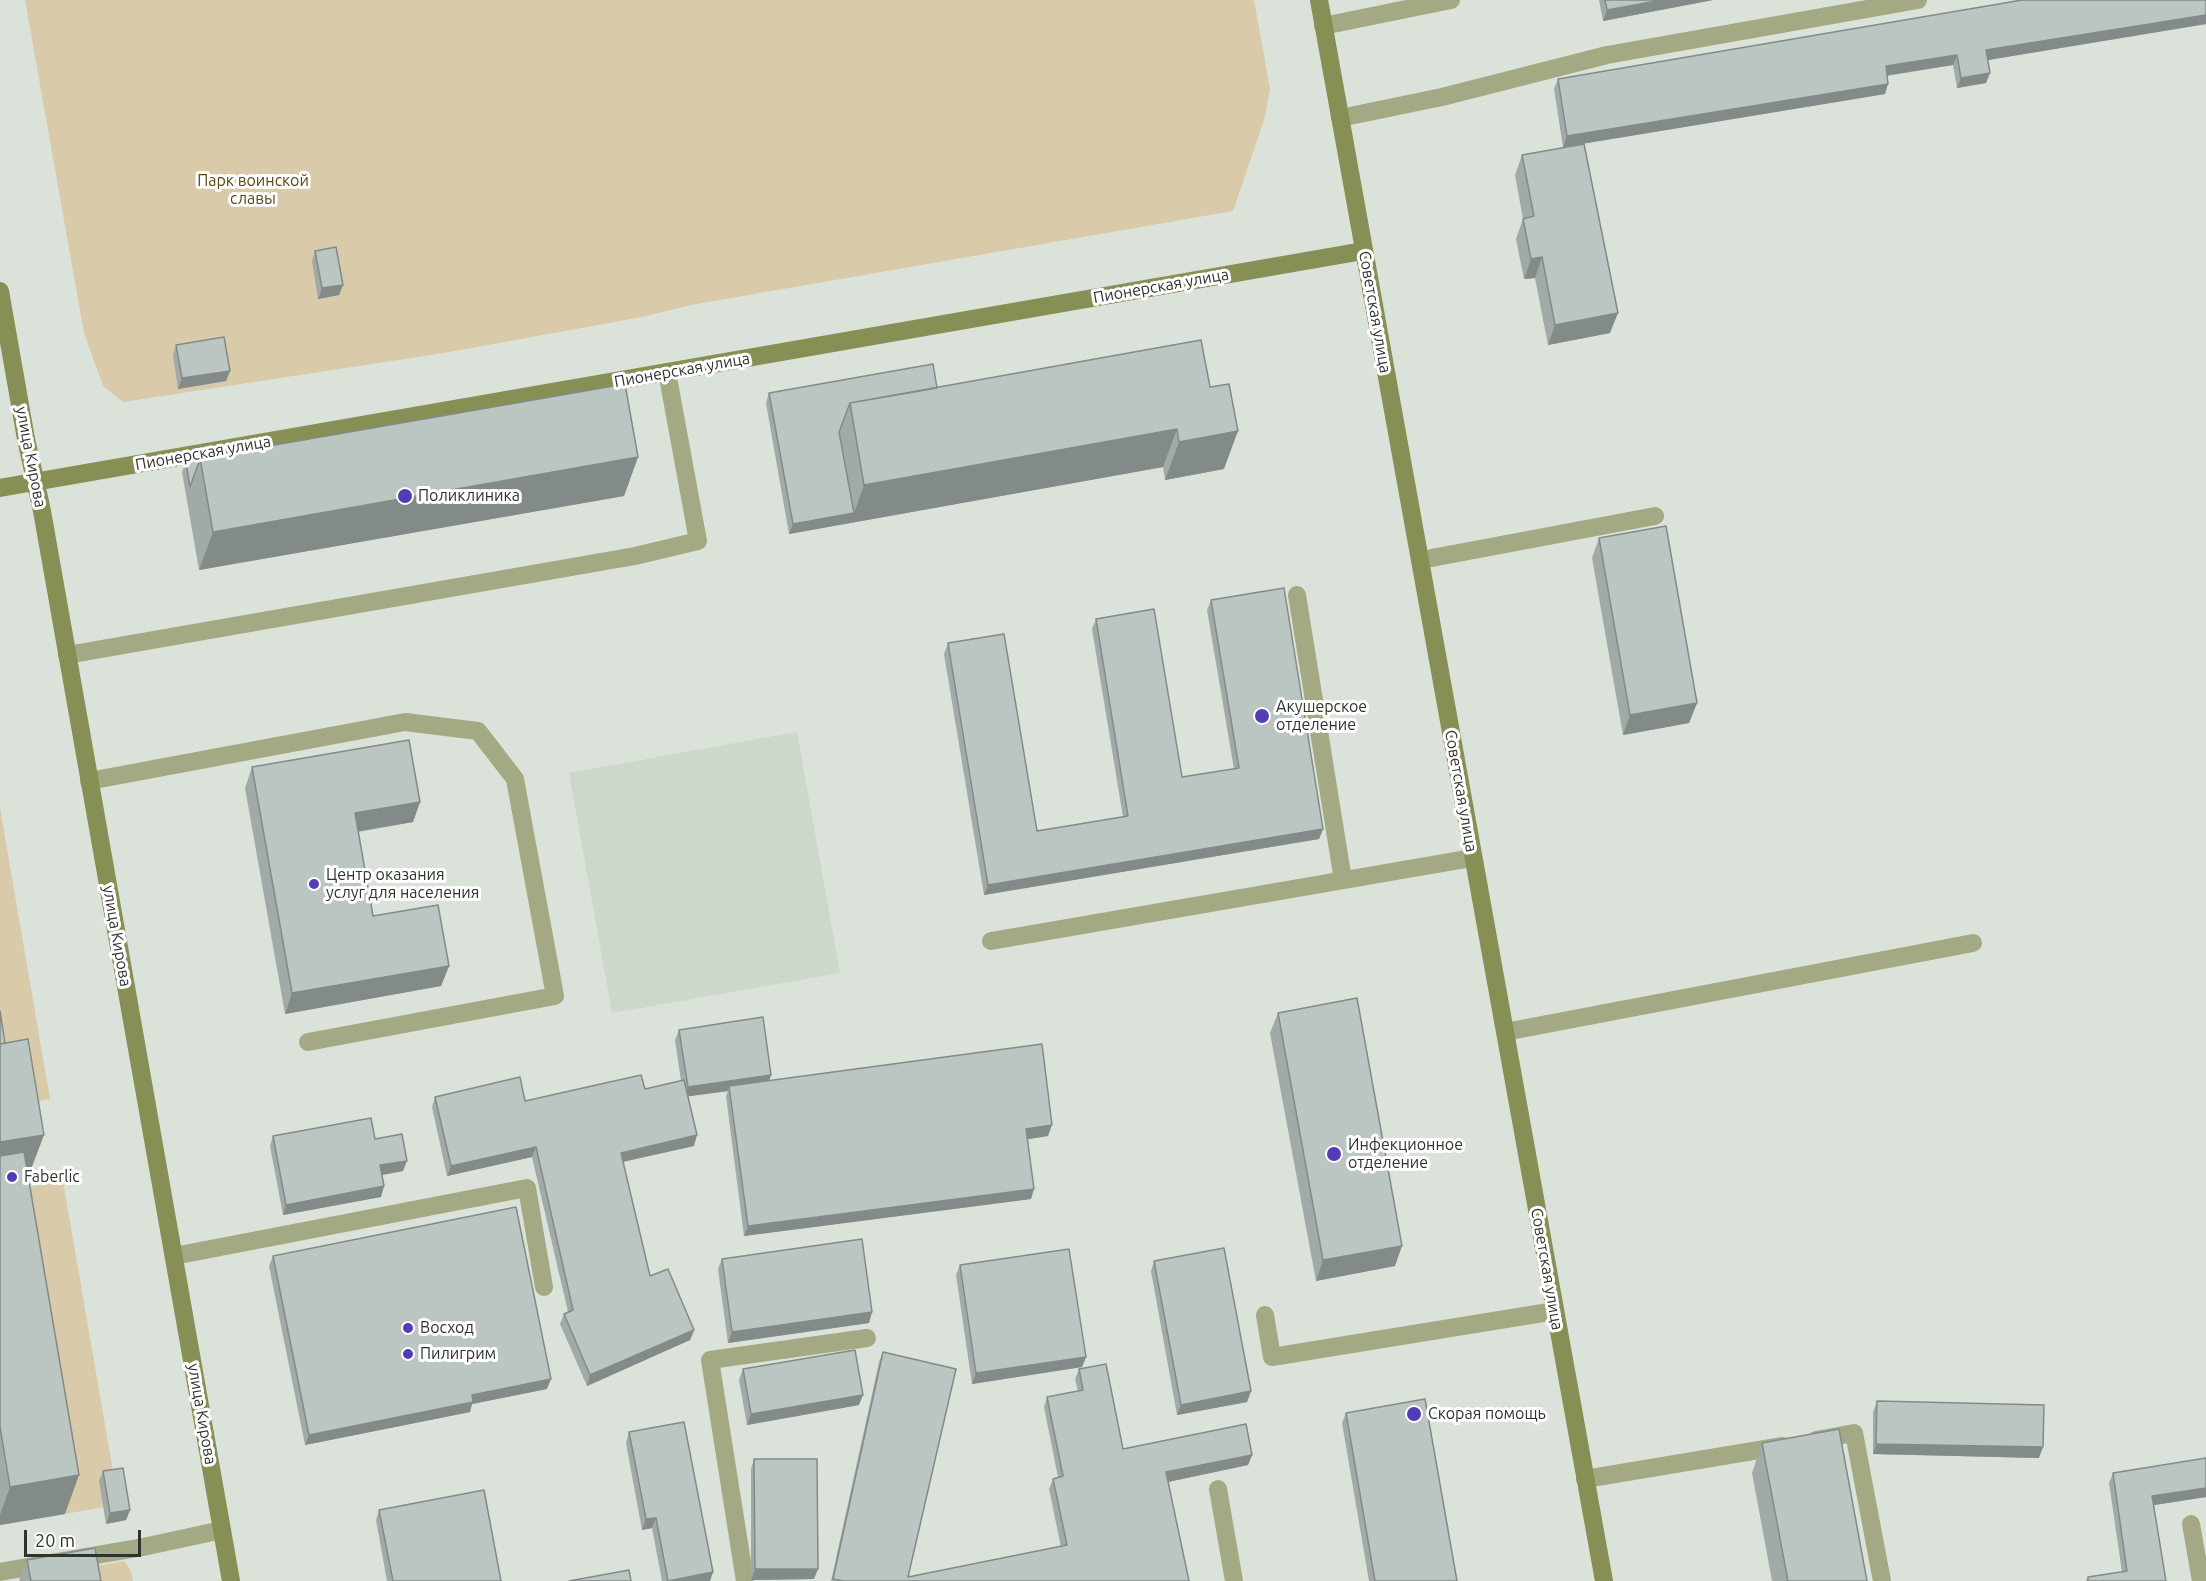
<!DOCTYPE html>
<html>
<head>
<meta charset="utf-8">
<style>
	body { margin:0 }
	#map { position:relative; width:2206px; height:1581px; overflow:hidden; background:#dbe2da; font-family:Ubuntu,sans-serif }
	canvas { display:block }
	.scale { position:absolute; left:24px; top:1530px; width:117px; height:27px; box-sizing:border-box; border:3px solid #2f322f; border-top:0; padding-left:8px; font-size:18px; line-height:21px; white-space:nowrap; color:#2f322f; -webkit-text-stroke:4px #fff; paint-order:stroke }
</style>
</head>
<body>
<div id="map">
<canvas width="2206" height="1581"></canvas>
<div class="scale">20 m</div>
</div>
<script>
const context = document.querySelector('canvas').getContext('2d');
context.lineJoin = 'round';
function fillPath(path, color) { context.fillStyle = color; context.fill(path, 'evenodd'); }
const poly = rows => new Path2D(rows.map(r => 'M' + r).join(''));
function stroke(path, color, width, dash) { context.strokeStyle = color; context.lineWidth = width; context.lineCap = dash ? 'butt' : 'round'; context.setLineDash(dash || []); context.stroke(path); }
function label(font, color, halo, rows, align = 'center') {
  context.font = font + ' Ubuntu,sans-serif'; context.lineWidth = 6; context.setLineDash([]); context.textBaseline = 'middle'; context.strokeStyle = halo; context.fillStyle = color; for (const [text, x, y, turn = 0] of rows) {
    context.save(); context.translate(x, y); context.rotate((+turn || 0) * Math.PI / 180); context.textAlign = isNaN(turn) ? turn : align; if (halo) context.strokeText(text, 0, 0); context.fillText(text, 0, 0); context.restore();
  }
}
const built = poly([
	[797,732,840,973,612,1013,569,773]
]);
const green = poly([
	[25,0,1254,0,1270,89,1265,117,1233,211,691,305,642,317,444,353,123,402,103,386,84,333],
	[0,808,50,1099,11,1106,0,1094],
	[63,1181,114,1477,104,1507,65,1514,10,1190],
	[124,1561,131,1571,133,1581,81,1581,79,1569]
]);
const lane = poly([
	[1323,26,1451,0],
	[1340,118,1442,97,1607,55,1918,0],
	[1421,560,1655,516],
	[1297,595,1343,880],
	[67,655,635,556,698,541,667,372],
	[89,781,405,722,478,731,515,779,555,996,308,1042],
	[991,941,1472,858],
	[1505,1032,1973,943],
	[174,1256,527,1188,544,1287],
	[1265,1315,1272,1357,1555,1311],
	[1816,1440,1854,1433,1882,1581],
	[1585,1479,1783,1446],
	[1218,1489,1234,1581],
	[2191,1524,2201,1581],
	[0,1572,143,1547,222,1530],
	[745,1581,710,1360,867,1338]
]);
const secondary = poly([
	[1319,0,1604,1581],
	[0,291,26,439,42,511,231,1581],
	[0,488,1363,251]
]);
const wall = poly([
	[1599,0,1713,0,1603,21],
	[2206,0,2206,24,1988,60,1986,83,1957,88,1953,65,1887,76,1885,94,1563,147,1554,89,1558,79],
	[1522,155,1610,333,1548,345,1535,278,1524,279,1516,239,1523,219,1515,175],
	[315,251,343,285,339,295,318,299,312,261],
	[1201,340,1224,469,1165,480,1163,467,789,534,766,403,769,393,937,388],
	[176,345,230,371,226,381,178,389,173,355],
	[638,457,624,496,199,570,182,472,186,462,200,459],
	[1599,538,1697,703,1689,723,1623,735,1592,558],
	[1211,600,1323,829,1319,839,984,895,944,654,948,643,1037,831,1123,817,1092,629,1096,619,1182,777,1234,769,1207,610],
	[252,767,420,802,413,822,358,832,373,916,449,966,441,986,285,1014,245,788],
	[0,1011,28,1178,65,1514,0,1525],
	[1278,1013,1395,1266,1316,1281,1270,1033],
	[679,1030,769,1081,1048,1136,1028,1139,1031,1199,744,1236,726,1096,728,1091,688,1096,694,1146,623,1162,650,1276,694,1330,690,1340,587,1386,560,1324,564,1314,568,1312,532,1157,447,1176,432,1107,435,1097,525,1101,645,1089,681,1081,675,1040],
	[273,1136,375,1139,403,1171,382,1175,384,1186,381,1197,283,1215,270,1146],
	[273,1256,547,1389,472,1404,470,1412,305,1445,269,1266],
	[722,1259,872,1312,869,1323,728,1343,718,1269],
	[1154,1261,1251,1391,1247,1402,1177,1415,1151,1271],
	[960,1265,1086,1357,1082,1367,972,1384,956,1275],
	[883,1352,908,1577,1061,1547,1049,1489,1053,1479,1058,1477,1044,1407,1047,1397,1078,1391,1075,1379,1079,1369,1123,1449,1252,1455,1248,1465,1168,1482,1189,1581,831,1581,879,1362],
	[743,1369,859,1405,747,1425,739,1380],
	[1877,1401,2039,1458,1873,1454,1873,1412],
	[1346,1413,1457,1581,1369,1581,1342,1423],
	[629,1432,713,1572,710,1581,662,1581,652,1528,642,1530,626,1443],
	[1762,1443,1867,1581,1772,1581,1752,1473],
	[2206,1458,2206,1497,2154,1505,2166,1581,2086,1581,2088,1577,2122,1572,2109,1483,2113,1473],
	[754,1459,814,1579,751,1580,751,1469],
	[103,1471,130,1510,126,1520,106,1524,99,1481],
	[379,1510,501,1581,387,1581,376,1520],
	[27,1560,101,1581,19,1581]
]);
const shadedWall = poly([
	[1662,0,1713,0,1603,21,1607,10],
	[2206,15,2206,24,1982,61,1986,50],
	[1957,55,1953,65,1882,76,1886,66],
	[1990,73,1986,83,1957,88,1961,78],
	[1888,84,1885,94,1563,147,1567,136],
	[1542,257,1535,278,1524,279,1531,259],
	[343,285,339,295,318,299,322,288],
	[1618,313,1610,333,1548,345,1555,325],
	[230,371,226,381,178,389,182,378],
	[1177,429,1163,467,789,534,793,524,854,513,864,485],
	[1238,431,1224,469,1165,480,1179,442],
	[638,457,624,496,199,570,213,532],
	[1697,703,1689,723,1623,735,1630,715],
	[420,802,413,822,348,833,355,813],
	[1323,829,1319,839,984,895,988,885],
	[449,966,441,986,285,1014,292,993],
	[771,1075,768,1085,729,1086,728,1091,684,1097,688,1087],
	[1052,1125,1048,1136,1023,1140,1026,1129],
	[44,1135,24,1188,0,1192,0,1142],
	[697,1135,694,1146,617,1163,621,1153],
	[536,1147,532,1157,447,1176,451,1166],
	[407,1161,403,1171,376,1176,380,1165],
	[384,1186,381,1197,283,1215,286,1205],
	[1034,1189,1031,1199,744,1236,748,1226],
	[1402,1246,1395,1266,1316,1281,1323,1260],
	[872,1312,869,1323,728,1343,732,1332],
	[694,1330,690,1340,587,1386,590,1375],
	[1086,1357,1082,1367,972,1384,976,1373],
	[551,1379,547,1389,472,1404,470,1412,305,1445,309,1435,472,1395],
	[1251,1391,1247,1402,1177,1415,1181,1405],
	[863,1395,859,1405,747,1425,751,1414],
	[1876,1444,2043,1447,2039,1458,1873,1454],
	[1252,1455,1248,1465,1163,1483,1166,1472],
	[79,1475,65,1514,0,1525,0,1515,10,1487],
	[2206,1488,2206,1497,2148,1506,2152,1496],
	[130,1510,126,1520,106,1524,110,1513],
	[656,1518,652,1528,642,1530,646,1519],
	[755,1569,818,1569,814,1579,751,1580],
	[713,1572,710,1581,668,1581]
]);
const building = poly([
	[1605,0,1662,0,1607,10,1605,0],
	[2022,0,2206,0,2206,15,1986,50,1990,73,1961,78,1957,55,1886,66,1888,84,1567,136,1558,79,2022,0],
	[1584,144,1618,313,1555,325,1542,257,1531,259,1523,219,1534,216,1522,155,1584,144],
	[336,247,343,285,322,288,315,251,336,247],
	[224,337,230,371,182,378,176,345,224,337],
	[1201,340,1210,387,1229,384,1238,431,1179,442,1177,429,864,485,850,403,1201,340],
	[933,364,937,388,850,403,839,432,854,513,793,524,769,393,933,364],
	[625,384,638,457,213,532,200,458,625,384],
	[200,459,190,487,186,462,200,459],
	[1666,526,1697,703,1630,715,1599,538,1666,526],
	[1284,588,1323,829,988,885,948,643,1004,634,1037,831,1128,816,1096,619,1154,609,1182,777,1239,768,1211,600,1284,588],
	[409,740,420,802,355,813,373,916,438,905,449,966,292,993,252,767,409,740],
	[1357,998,1402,1246,1323,1260,1278,1013,1357,998],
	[0,1011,5,1043,0,1044,0,1011],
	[763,1017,771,1075,688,1087,679,1030,763,1017],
	[28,1039,44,1135,0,1142,0,1044,28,1039],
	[1042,1044,1052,1125,1026,1129,1034,1189,748,1226,729,1086,1042,1044],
	[641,1075,645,1089,684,1080,697,1135,621,1153,650,1276,668,1269,694,1330,590,1375,564,1314,573,1310,536,1147,451,1166,435,1097,520,1077,525,1101,641,1075],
	[371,1118,375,1139,402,1134,407,1161,380,1165,384,1186,286,1205,273,1136,371,1118],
	[24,1152,79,1475,10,1487,0,1427,0,1156,24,1152],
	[516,1207,551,1379,472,1395,473,1402,309,1435,273,1256,516,1207],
	[862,1239,872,1312,732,1332,722,1259,862,1239],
	[1224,1248,1251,1391,1181,1405,1154,1261,1224,1248],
	[1069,1249,1086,1357,976,1373,960,1265,1069,1249],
	[855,1350,863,1395,751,1414,743,1369,855,1350],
	[883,1352,956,1369,908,1577,1067,1545,1053,1479,1063,1476,1047,1397,1083,1390,1079,1369,1106,1364,1123,1449,1246,1424,1252,1455,1166,1472,1189,1581,844,1581,833,1579,883,1352],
	[1425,1399,1457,1581,1375,1581,1346,1413,1425,1399],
	[1877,1401,2044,1405,2043,1447,1876,1444,1877,1401],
	[684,1422,713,1572,668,1581,656,1518,646,1519,629,1432,684,1422],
	[1839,1429,1867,1581,1788,1581,1762,1443,1839,1429],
	[2206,1458,2206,1488,2152,1496,2166,1581,2088,1581,2088,1577,2127,1571,2113,1473,2206,1458],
	[754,1459,817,1459,818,1569,755,1569,754,1459],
	[123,1468,130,1510,110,1513,103,1471,123,1468],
	[484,1490,501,1581,393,1581,379,1510,484,1490],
	[95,1548,101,1581,31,1581,27,1560,95,1548],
	[629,1570,631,1581,569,1581,629,1570]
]);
const markers = [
	[405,496,8,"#533db4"],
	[1262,716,8,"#533db4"],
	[314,884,6,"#533db4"],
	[1334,1154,8,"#533db4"],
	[12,1177,6,"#533db4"],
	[408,1328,6,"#533db4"],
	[408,1354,6,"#533db4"],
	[1414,1414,8,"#533db4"]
];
const parkNames = [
	["Парк воинской",253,181],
	["славы",253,199]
];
const streetNames = [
	["Пионерская улица",1161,286,-10],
	["Советская улица",1375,312,80],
	["Пионерская улица",682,370,-10],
	["Пионерская улица",203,453,-10],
	["улица Кирова",31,457,79],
	["Советская улица",1461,791,80],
	["улица Кирова",117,936,80],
	["Советская улица",1547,1269,80],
	["улица Кирова",202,1414,80]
];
const poiNames = [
	["Поликлиника",418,496],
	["Акушерское",1276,707],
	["отделение",1276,725],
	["Центр оказания",326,875],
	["услуг для населения",326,893],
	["Инфекционное",1348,1145],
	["отделение",1348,1163],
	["Faberlic",24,1177],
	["Восход",420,1328],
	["Пилигрим",420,1354],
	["Скорая помощь",1428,1414]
];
fillPath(built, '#cbd8ca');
fillPath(green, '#d9caa9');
stroke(lane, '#a3aa83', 18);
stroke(secondary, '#868f54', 18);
fillPath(wall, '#a1aaa7');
fillPath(shadedWall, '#838b88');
fillPath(building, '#bbc6c2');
stroke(building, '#838b88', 1.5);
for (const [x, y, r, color] of markers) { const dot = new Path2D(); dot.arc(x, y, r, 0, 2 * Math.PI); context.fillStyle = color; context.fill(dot); stroke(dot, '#fff', 2); }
label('16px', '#5c4815', '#fff', parkNames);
label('16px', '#2f322f', '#fff', streetNames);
label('16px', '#2f322f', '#fff', poiNames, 'left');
</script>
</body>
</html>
